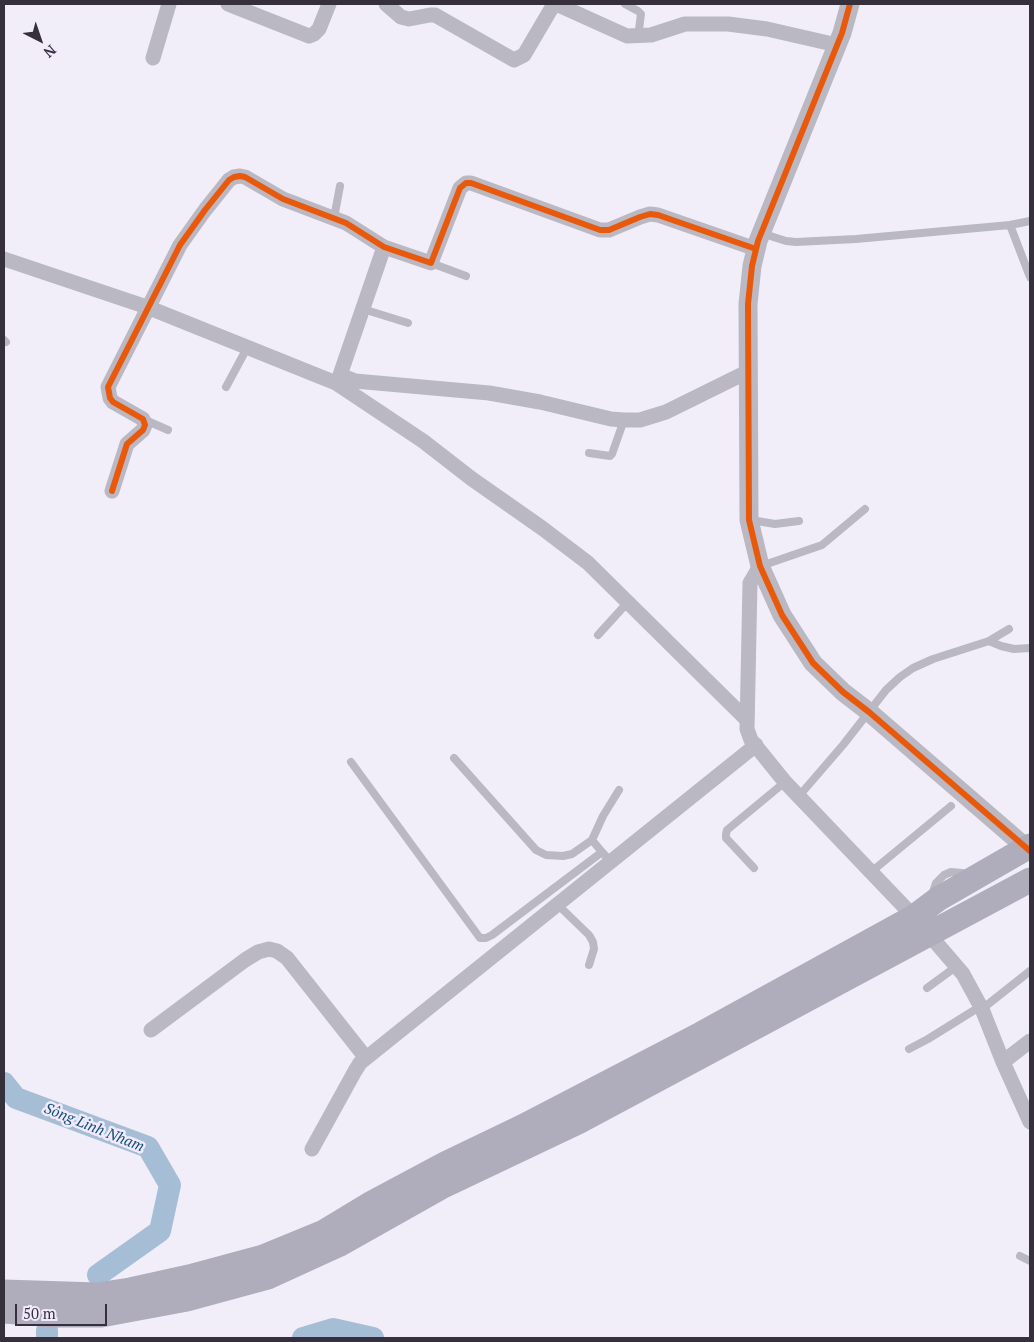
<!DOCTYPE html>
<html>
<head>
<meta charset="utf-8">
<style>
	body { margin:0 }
	#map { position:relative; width:1034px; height:1342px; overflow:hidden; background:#f2eef9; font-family:"PT Serif",serif }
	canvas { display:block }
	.frame { position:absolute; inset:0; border:5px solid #35303c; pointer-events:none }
	.north { position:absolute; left:15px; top:15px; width:50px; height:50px; -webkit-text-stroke:4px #f1eafd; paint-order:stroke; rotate:139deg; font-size:14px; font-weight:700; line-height:20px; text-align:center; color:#35303c }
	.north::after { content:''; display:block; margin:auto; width:18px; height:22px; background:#35303c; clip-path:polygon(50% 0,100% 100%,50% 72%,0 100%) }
	.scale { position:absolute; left:15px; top:1304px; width:92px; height:22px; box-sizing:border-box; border:2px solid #35303c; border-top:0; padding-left:6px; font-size:15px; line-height:18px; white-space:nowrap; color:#35303c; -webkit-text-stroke:4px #f1eafd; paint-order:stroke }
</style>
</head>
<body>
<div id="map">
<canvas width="1034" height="1342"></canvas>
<div class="frame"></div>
<div class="north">N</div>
<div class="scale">50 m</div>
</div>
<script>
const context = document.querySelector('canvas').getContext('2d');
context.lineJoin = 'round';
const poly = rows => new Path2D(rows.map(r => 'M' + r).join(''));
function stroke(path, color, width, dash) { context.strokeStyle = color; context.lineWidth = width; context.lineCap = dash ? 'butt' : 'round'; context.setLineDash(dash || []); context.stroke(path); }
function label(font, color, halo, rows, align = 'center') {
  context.font = font + ' "PT Serif",serif'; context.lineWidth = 5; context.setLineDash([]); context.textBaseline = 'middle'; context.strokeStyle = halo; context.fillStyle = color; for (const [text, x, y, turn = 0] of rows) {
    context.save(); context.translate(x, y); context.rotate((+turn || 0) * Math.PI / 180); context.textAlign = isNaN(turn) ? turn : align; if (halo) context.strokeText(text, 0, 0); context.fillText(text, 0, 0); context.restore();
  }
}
const river = poly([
	[4,1083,16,1098,148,1147,170,1185,160,1231,98,1275],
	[47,1338,47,1331],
	[303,1338,333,1329,373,1338]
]);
const service = poly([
	[625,4,638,11,641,14,638,37],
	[334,218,340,186],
	[1010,225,1030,221],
	[761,233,786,241,796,242,856,239,1010,225,1030,277],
	[431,263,466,276],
	[363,309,408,323],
	[4,340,6,342],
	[226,387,247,348],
	[143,419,168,430],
	[589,453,610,456,612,454,624,420],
	[751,520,775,524,799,521],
	[761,566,822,545,865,509],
	[598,635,628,602],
	[989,641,1001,646,1014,649,1030,648],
	[454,758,536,850,546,855,563,856,572,854,592,840],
	[351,762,480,938,486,938,492,935,602,852,610,861],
	[799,796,843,745,886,690,900,677,913,668,933,659,989,641,1009,629],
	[602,852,592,840,603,816,619,790],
	[754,868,726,838,726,834,727,830,785,782],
	[871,872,951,806],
	[932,895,936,883,944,875,951,872,962,873],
	[557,904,589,935,593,942,594,949,589,965],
	[927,988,957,966],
	[982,1009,1030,971],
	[909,1049,928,1039,981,1006],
	[1020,1256,1030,1261]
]);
const minor = poly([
	[228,4,309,36,314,34,319,29,329,4],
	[386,4,401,17,409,19,430,15,435,15,514,60,524,55,554,4],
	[556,4,627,36,651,35,685,24,728,24,767,29,837,45],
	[153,58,169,4],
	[4,259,147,307,336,383,340,375,355,381,489,393,540,402,611,419,624,420,640,420,666,412,747,372],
	[340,375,384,247],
	[336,383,423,441,472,479,542,528,588,563,747,720],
	[112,491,127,444,143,430,145,425,143,419,113,402,110,398,108,387,180,245,205,210,229,180,234,177,240,176,245,177,283,199,346,223,384,247,431,263,460,188,466,183,471,183,600,230,609,230,640,217,650,214,658,215,756,249],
	[760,566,750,583,747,729,751,740,785,782,914,917,963,974,982,1009,1003,1062,1030,1122],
	[151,1030,245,960,258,952,269,949,277,951,287,958,366,1058],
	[1003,1062,1030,1041],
	[312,1149,355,1071,360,1063,756,745]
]);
const tertiary = poly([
	[850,4,842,33,758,241,752,266,748,304,749,520,760,566,782,615,813,663,843,692,869,712,1030,851]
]);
const trunk = poly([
	[4,1292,97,1295,130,1290,189,1277,263,1257,324,1232,372,1203,445,1164,522,1127,701,1034,914,917,938,899,1030,846],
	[4,1311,54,1315,101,1315,187,1299,268,1277,338,1245,441,1187,578,1122,1030,880]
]);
const cycleway = poly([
	[850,4,842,33,758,241,752,266,748,304,749,520,760,566,782,615,813,663,843,692,869,712,1030,851],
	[112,491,127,444,143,430,145,425,143,419,113,402,110,398,108,387,180,245,205,210,229,180,234,177,240,176,245,177,283,199,346,223,384,247,431,263,460,188,466,183,471,183,600,230,609,230,640,217,650,214,658,215,756,249]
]);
const waterNames = [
	["Sông Linh Nham",94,1128,22]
];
stroke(river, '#a6bed5', 22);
stroke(service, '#b9b8c3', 8);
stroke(minor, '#b9b8c3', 15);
stroke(tertiary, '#b9b8c3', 19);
stroke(trunk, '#afadbc', 25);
stroke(cycleway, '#e8590c', 6);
label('italic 15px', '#114e74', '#f1eafd', waterNames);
</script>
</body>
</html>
